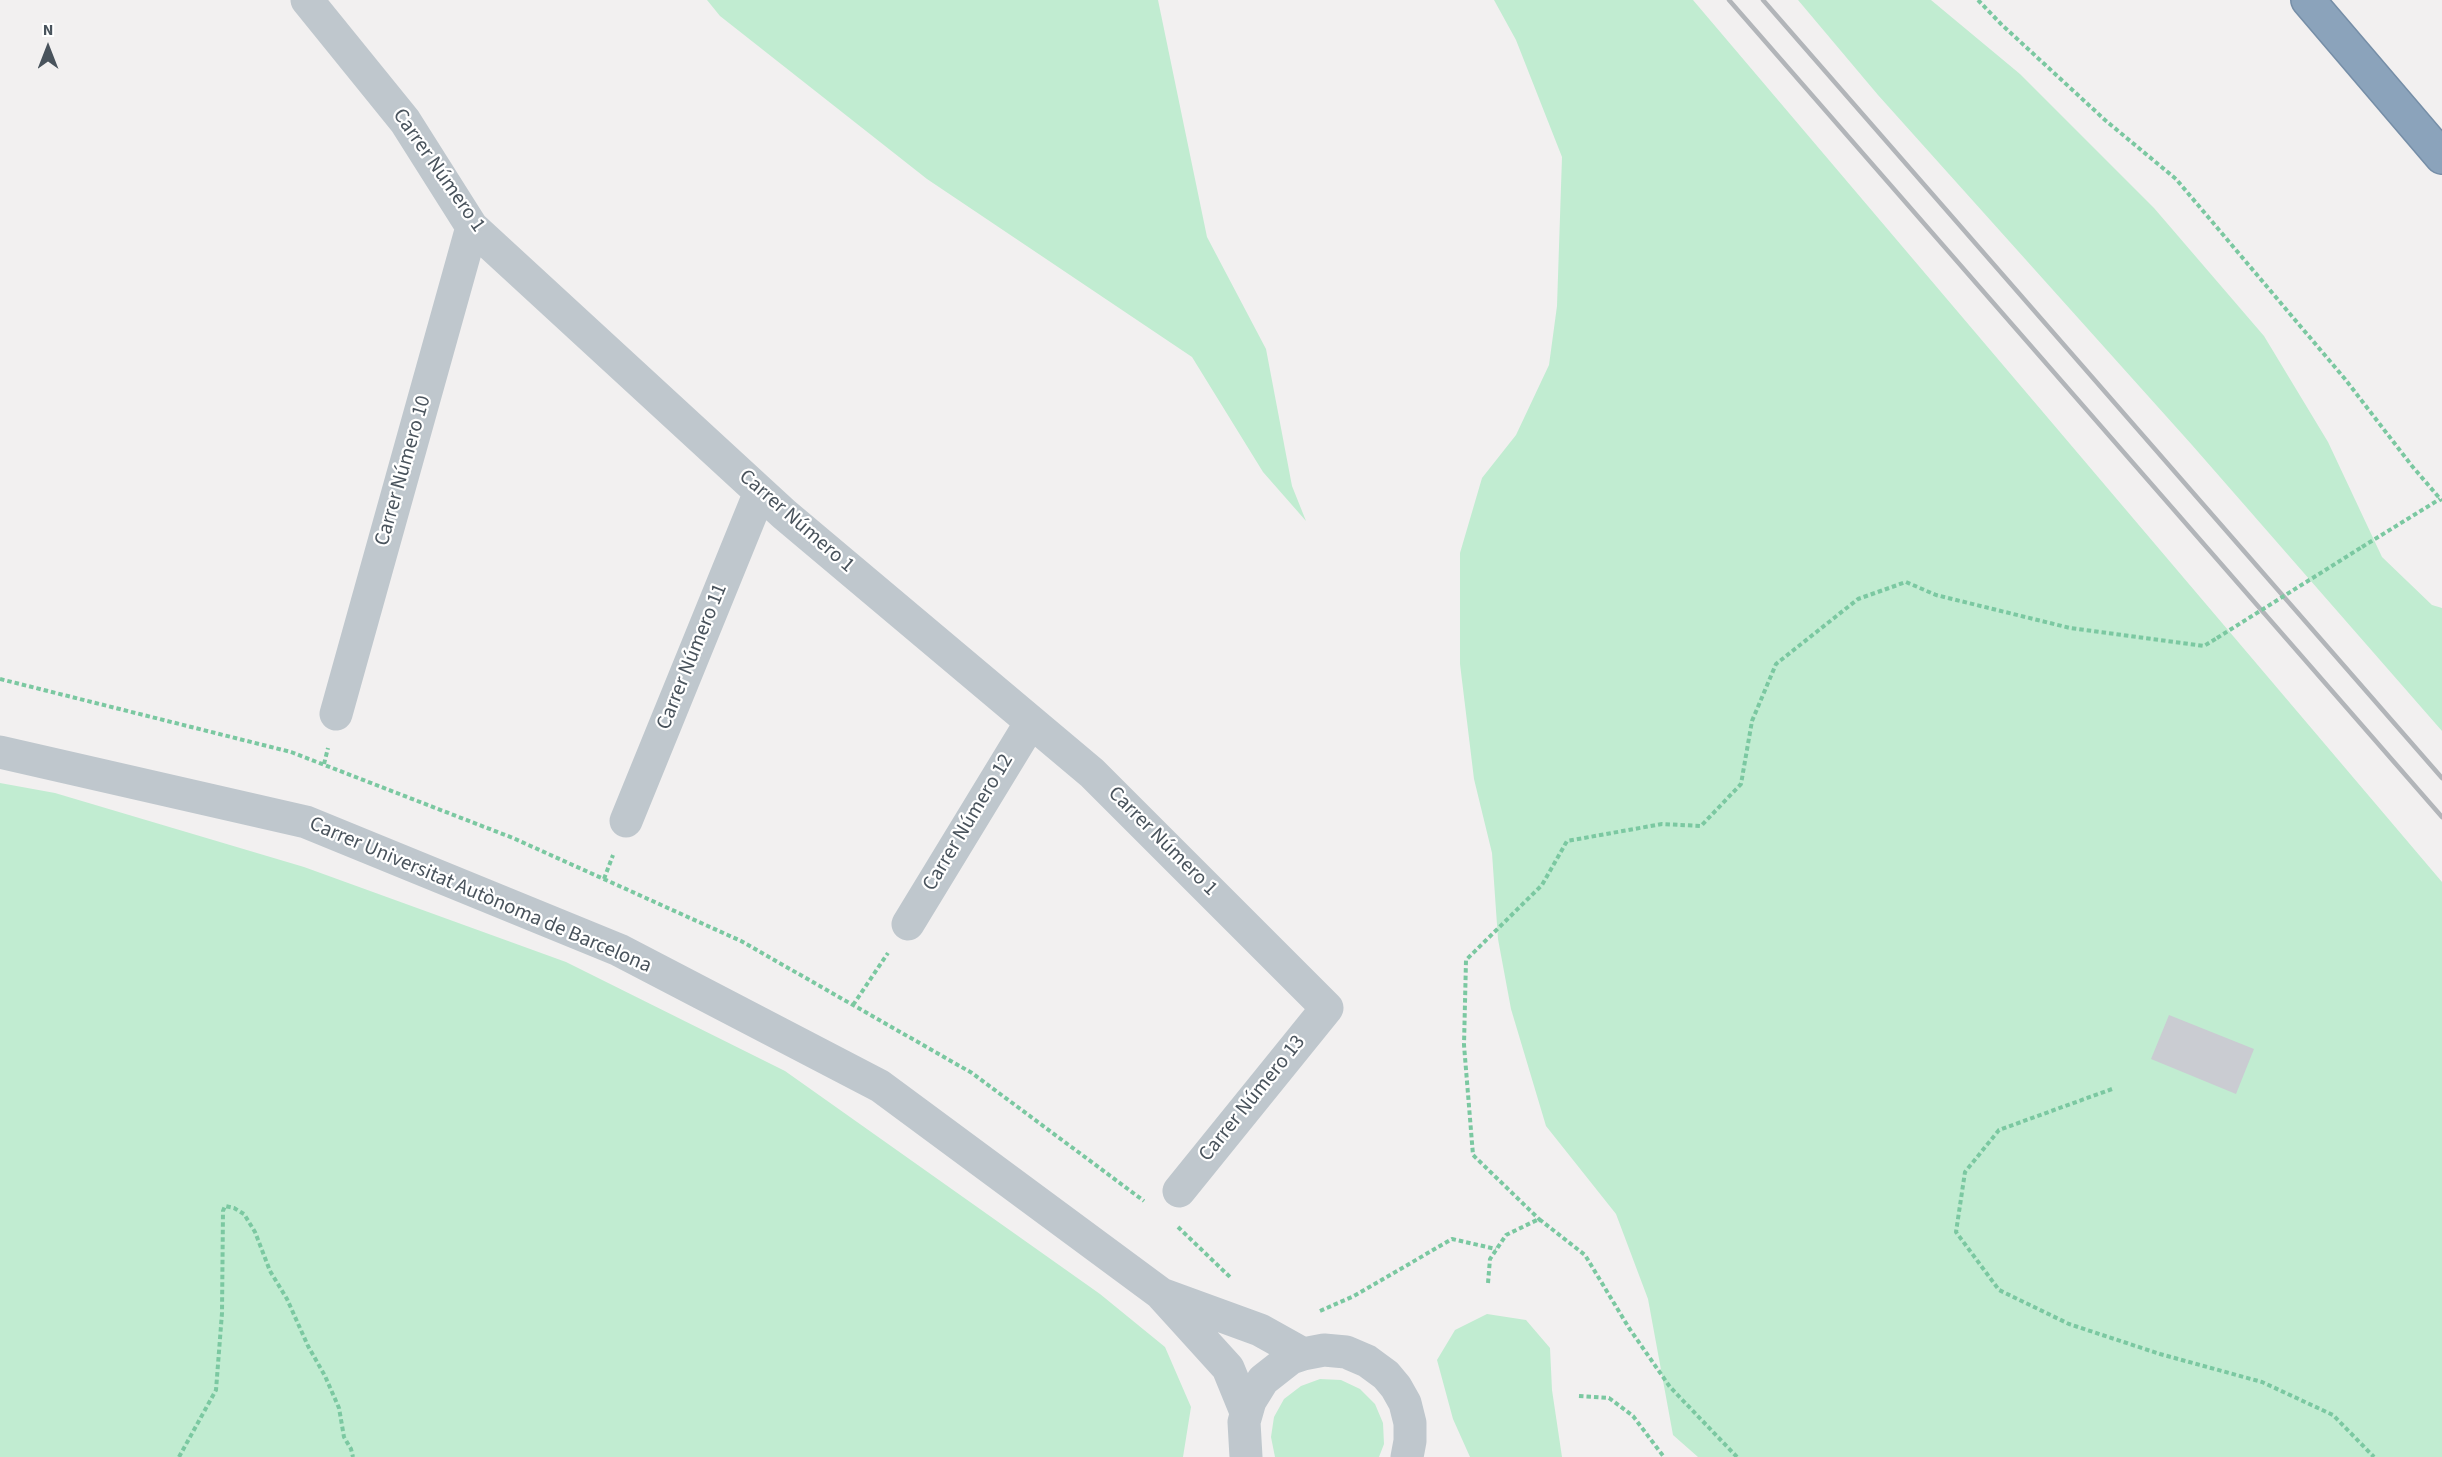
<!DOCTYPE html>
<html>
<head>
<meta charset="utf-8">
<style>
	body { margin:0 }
	#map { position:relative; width:2442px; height:1457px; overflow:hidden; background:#f2f0f0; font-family:"Source Sans 3",sans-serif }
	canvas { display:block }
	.north { position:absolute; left:18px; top:18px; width:60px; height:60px; -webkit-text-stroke:4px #fff; paint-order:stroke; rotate:0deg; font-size:16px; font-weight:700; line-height:24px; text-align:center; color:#49535c }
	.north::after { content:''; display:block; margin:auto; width:21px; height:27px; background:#49535c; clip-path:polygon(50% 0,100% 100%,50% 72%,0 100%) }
</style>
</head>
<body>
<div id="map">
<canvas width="2442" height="1457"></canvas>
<div class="north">N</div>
</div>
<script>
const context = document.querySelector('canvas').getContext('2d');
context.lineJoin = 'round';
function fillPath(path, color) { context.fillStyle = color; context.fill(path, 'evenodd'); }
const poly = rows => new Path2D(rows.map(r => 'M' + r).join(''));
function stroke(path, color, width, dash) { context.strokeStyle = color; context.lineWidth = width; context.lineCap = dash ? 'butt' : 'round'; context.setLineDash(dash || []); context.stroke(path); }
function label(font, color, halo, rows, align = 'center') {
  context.font = font + ' "Source Sans 3",sans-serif'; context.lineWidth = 4.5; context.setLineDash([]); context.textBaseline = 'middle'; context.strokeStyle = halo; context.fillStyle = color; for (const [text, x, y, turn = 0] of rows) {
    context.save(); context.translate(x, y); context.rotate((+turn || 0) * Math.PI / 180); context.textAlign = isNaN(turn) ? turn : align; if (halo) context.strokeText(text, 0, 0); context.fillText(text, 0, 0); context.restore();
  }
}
const green = poly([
	[707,0,1158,0,1207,237,1266,349,1292,486,1306,521,1263,472,1192,357,927,179,720,16],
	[1494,0,1693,0,2442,882,2442,1457,1698,1457,1673,1435,1648,1299,1616,1214,1546,1126,1511,1009,1498,939,1492,853,1474,779,1460,664,1460,553,1482,478,1516,435,1549,365,1557,306,1562,157,1516,40],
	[1798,0,1931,0,2020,74,2154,208,2264,336,2328,442,2382,557,2432,605,2442,608,2442,731,2192,445,1878,95],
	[0,783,55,793,304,867,566,962,785,1071,1100,1294,1165,1347,1191,1407,1183,1457,0,1457],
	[1487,1314,1526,1320,1550,1348,1552,1390,1562,1457,1470,1457,1453,1419,1437,1360,1455,1330],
	[1320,1379,1341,1380,1360,1389,1375,1404,1383,1423,1384,1444,1379,1457,1275,1457,1271,1437,1274,1417,1284,1399,1301,1386]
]);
const building = poly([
	[2169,1015,2254,1049,2236,1094,2151,1059]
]);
const path = poly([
	[1978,0,2001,24,2105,120,2176,179,2345,379,2412,466,2442,501],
	[2362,547,2440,499],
	[0,679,291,752,513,838,741,941,972,1073,1144,1201],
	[324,764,328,748],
	[604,879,613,855],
	[853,1005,888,953],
	[2112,1089,1999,1130,1965,1172,1956,1232,1999,1290,2069,1324,2160,1354,2262,1382,2333,1415,2374,1457],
	[1541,1221,1473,1155,1464,1045,1466,960,1542,885,1567,841,1662,824,1701,826,1741,784,1752,721,1776,664,1858,599,1906,582,1936,595,2070,628,2204,646,2217,638],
	[1178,1227,1231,1278],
	[1488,1283,1490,1259,1506,1235,1539,1219,1585,1255,1629,1328,1670,1387,1737,1457],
	[1320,1311,1354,1296,1452,1239,1496,1249],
	[1579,1396,1609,1398,1633,1416,1664,1457],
	[179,1457,216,1390,222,1313,223,1211,225,1206,234,1208,244,1214,255,1232,270,1271,287,1299,308,1346,325,1376,339,1408,344,1437,351,1449,353,1457]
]);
const minor = poly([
	[307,0,405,121,472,227,784,514,1092,773,1327,1008,1179,1191],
	[336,714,472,227],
	[0,752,306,822,619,950,880,1086,1160,1293,1228,1368,1246,1412],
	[626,821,760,492],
	[908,924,1031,722],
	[1164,1295,1260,1330,1303,1354],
	[1246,1457,1244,1422,1250,1401,1263,1380,1291,1358,1303,1354,1324,1350,1346,1352,1367,1361,1386,1375,1396,1387,1405,1403,1410,1423,1410,1441,1407,1457]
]);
const highway = poly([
	[2308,0,2442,157]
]);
const rail = poly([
	[1729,0,2442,817],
	[1763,0,2442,778]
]);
const pathBridge = poly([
	[2217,638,2362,547]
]);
const streetNames = [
	["Carrer Número 1",438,171,55],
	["Carrer Número 10",404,471,-74],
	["Carrer Número 1",796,522,41],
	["Carrer Número 11",693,657,-68],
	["Carrer Número 12",969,823,-59],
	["Carrer Número 1",1162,842,45],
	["Carrer Universitat Autònoma de Barcelona",480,896,23],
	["Carrer Número 13",1253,1099,-51]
];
fillPath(green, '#c1ecd1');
fillPath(building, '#caccd2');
stroke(highway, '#768ea7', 36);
stroke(path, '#7bc8a1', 4, [4.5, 3]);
stroke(minor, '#bfc7cd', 33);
stroke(highway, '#8ba3bb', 33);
stroke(rail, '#b2b5b9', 4.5);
stroke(pathBridge, '#7bc8a1', 4, [4.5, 3]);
label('21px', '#49535c', '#fff', streetNames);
</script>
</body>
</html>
